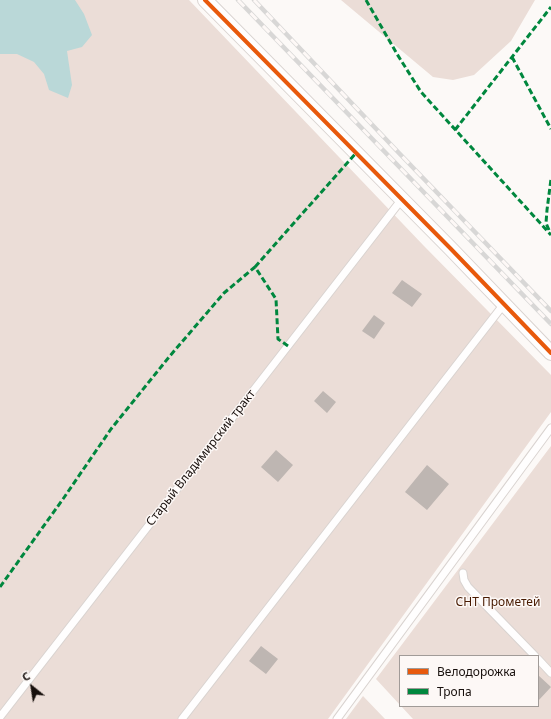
<!DOCTYPE html>
<html>
<head>
<meta charset="utf-8">
<style>
	body { margin:0 }
	#map { position:relative; width:551px; height:719px; overflow:hidden; background:#fcf9f7; font-family:"Noto Sans",sans-serif }
	canvas { display:block }
	.legend { position:absolute; left:399px; top:655px; width:140px; height:52px; box-sizing:border-box; background:#fdf8f6; border:1px solid #a19b98; margin:0; padding:5px 7px; list-style:none; font-size:12px; color:#170f0c }
	.legend li { display:flex; align-items:center; gap:8px; height:20px }
	.legend b { width:20px; border:1px solid #a19b98 }
	.north { position:absolute; left:12px; top:667px; width:40px; height:40px; -webkit-text-stroke:3px #fdf8f6; paint-order:stroke; rotate:330deg; font-size:11px; font-weight:700; line-height:16px; text-align:center; color:#170f0c }
	.north::after { content:''; display:block; margin:auto; width:14px; height:18px; background:#170f0c; clip-path:polygon(50% 0,100% 100%,50% 72%,0 100%) }
</style>
</head>
<body>
<div id="map">
<canvas width="551" height="719"></canvas>
<ul class="legend">
<li><b style="height:5px;background:#e8590c"></b>Велодорожка</li>
<li><b style="height:5px;background:#00873e"></b>Тропа</li>
</ul>
<div class="north">С</div>
</div>
<script>
const context = document.querySelector('canvas').getContext('2d');
context.lineJoin = 'round';
function fillPath(path, color) { context.fillStyle = color; context.fill(path, 'evenodd'); }
const poly = rows => new Path2D(rows.map(r => 'M' + r).join(''));
function stroke(path, color, width, dash) { context.strokeStyle = color; context.lineWidth = width; context.lineCap = dash ? 'butt' : 'round'; context.setLineDash(dash || []); context.stroke(path); }
function label(font, color, halo, rows, align = 'center') {
  context.font = font + ' "Noto Sans",sans-serif'; context.lineWidth = 3; context.setLineDash([]); context.textBaseline = 'middle'; context.strokeStyle = halo; context.fillStyle = color; for (const [text, x, y, turn = 0] of rows) {
    context.save(); context.translate(x, y); context.rotate((+turn || 0) * Math.PI / 180); context.textAlign = isNaN(turn) ? turn : align; if (halo) context.strokeText(text, 0, 0); context.fillText(text, 0, 0); context.restore();
  }
}
const green = poly([
	[0,0,189,0,424,246,551,375,551,412,328,719,0,719],
	[341,0,535,0,511,41,474,75,453,80,433,77],
	[551,446,551,719,413,719,401,706,538,706,538,656,400,656,400,705,376,679],
	[363,696,385,719,346,719]
]);
const water = poly([
	[0,0,75,0,84,14,92,35,82,47,67,51,72,85,68,98,49,90,44,74,34,62,17,54,0,54]
]);
const building = poly([
	[402,280,422,294,412,307,392,293],
	[374,315,385,323,374,339,362,331],
	[323,391,336,402,327,413,314,401],
	[276,450,293,465,278,482,261,467],
	[427,465,449,484,427,510,405,492],
	[261,646,278,659,266,674,249,661],
	[538,675,551,687,538,701]
]);
const service = poly([
	[463,573,464,580,468,587,535,656],
	[538,659,551,673],
	[0,717,402,199],
	[182,719,504,304],
	[337,719,551,428]
]);
const minor = poly([
	[205,0,451,249,551,353]
]);
const rail = poly([
	[238,0,551,324],
	[254,0,398,152,551,311]
]);
const quiet = poly([
	[366,0,397,54,421,92,551,235],
	[512,57,551,129],
	[455,130,551,7],
	[549,230,546,223,547,210,551,179],
	[255,267,356,153],
	[0,587,63,499,111,429,169,357,224,293,255,267,276,299,278,339,288,346]
]);
const cycleway = poly([
	[205,0,451,249,551,353]
]);
const streetNames = [
	["Старый Владимирский тракт",201,458,-52]
];
const parkNames = [
	["СНТ Прометей",498,603]
];
fillPath(green, '#ebddd7');
fillPath(water, '#bad8d8');
fillPath(building, '#beb6b2');
stroke(service, '#d9d3d0', 9);
stroke(minor, '#d9d3d0', 16);
stroke(service, '#fffefe', 7);
stroke(minor, '#fffefe', 14);
stroke(rail, '#d8d7d6', 4.5);
stroke(rail, '#fdf8f6', 3, [9]);
stroke(quiet, '#00873e', 3, [6, 3]);
stroke(cycleway, '#e8590c', 4);
label('12px', '#170f0c', '#fdf8f6', streetNames);
label('12px', '#481a01', '#fdf8f6', parkNames);
</script>
</body>
</html>
